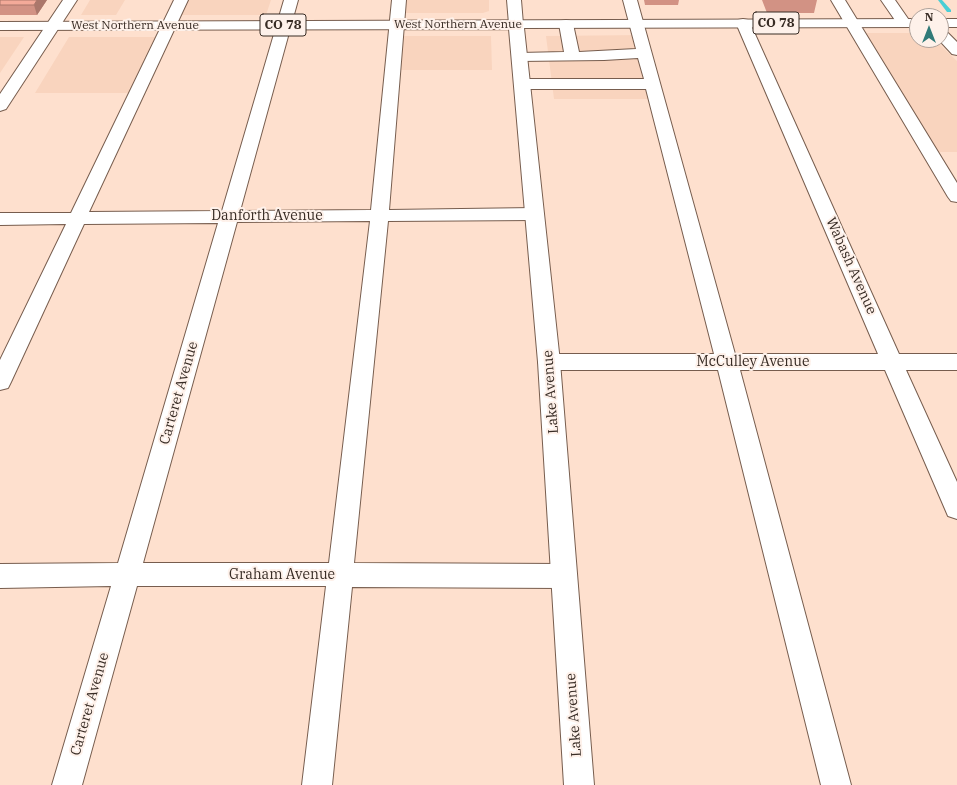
<!DOCTYPE html>
<html>
<head>
<meta charset="utf-8">
<style>
	body { margin:0 }
	#map { position:relative; width:957px; height:785px; overflow:hidden; background:#fee0ce; font-family:"IBM Plex Serif",serif }
	canvas { display:block }
	.north { position:absolute; left:909px; top:8px; width:40px; height:40px; box-sizing:border-box; background:#fef1ea; border:1px solid #afa29b; border-radius:50%; rotate:0deg; font-size:11px; font-weight:700; line-height:16px; text-align:center; color:#382c25 }
	.north::after { content:''; display:block; margin:auto; width:14px; height:18px; background:#317a78; clip-path:polygon(50% 0,100% 100%,50% 72%,0 100%) }
</style>
</head>
<body>
<div id="map">
<canvas width="957" height="785"></canvas>
<div class="north">N</div>
</div>
<script>
const g = document.querySelector('canvas').getContext('2d');
g.lineJoin = 'round';
function fillPath(path, color) {
  g.fillStyle = color;
  g.fill(path, 'evenodd');
}
function toPath(rows) {
  const path = new Path2D();
  for (const r of rows) {
    path.moveTo(r[0], r[1]);
    for (let i = 2; i < r.length; i += 2) path.lineTo(r[i], r[i + 1]);
  }
  return path;
}
function trace(path, color, width, dash) {
  g.strokeStyle = color;
  g.lineWidth = width;
  g.lineCap = dash ? 'butt' : 'round';
  g.setLineDash(dash || []);
  g.stroke(path);
}
function drawText(font, color, halo, rows, align = 'center') {
  g.font = font + ' "IBM Plex Serif",serif';
  g.lineWidth = 4;
  g.setLineDash([]);
  g.textBaseline = 'middle';
  g.strokeStyle = halo;
  g.fillStyle = color;
  for (const [text, x, y, turn = 0] of rows) {
    g.save();
    g.translate(x, y);
    g.rotate((+turn || 0) * Math.PI / 180);
    g.textAlign = isNaN(turn) ? turn : align;
    if (halo) g.strokeText(text, 0, 0);
    g.fillText(text, 0, 0);
    g.restore();
  }
}
fillPath(toPath([
	[90,0,125,0,116,15,81,15],
	[176,0,271,0,266,15,169,15],
	[405,0,489,0,489,11,483,13,403,13],
	[863,33,917,33,917,40,935,40,957,61,957,152,934,152],
	[644,35,661,99,554,99,546,36],
	[402,36,491,36,492,70,399,70],
	[0,37,24,37,0,73],
	[69,37,158,37,131,93,35,93]
]), '#f9d4be');
fillPath(toPath([
	[938,0,942,0,951,10,951,12,947,12,938,0]
]), '#49ced5');
const minor = toPath([
	[63,0,77,0,6,109,0,111,0,94,63,0],
	[174,0,188,0,89,212,222,211,284,0,298,0,240,211,371,210,392,0,406,0,389,210,534,208,540,210,543,214,540,218,534,220,388,221,354,563,563,564,572,568,576,576,572,584,563,588,352,587,332,785,302,785,326,586,137,586,82,785,52,785,111,586,0,588,0,564,118,563,218,223,84,224,11,382,8,388,0,390,0,360,66,224,0,225,0,213,71,213,174,0],
	[370,221,329,563,143,563,237,222,370,221],
	[507,0,521,0,523,24,521,27,516,28,511,27,509,24,507,0],
	[623,0,637,0,735,354,878,354,736,23,738,20,743,19,748,20,750,23,899,354,957,354,957,370,906,370,957,482,957,519,948,516,945,509,885,370,740,370,851,785,821,785,718,370,549,370,541,368,538,362,541,356,549,354,714,354,646,89,522,89,517,87,514,84,517,81,522,79,644,79,638,58,604,60,520,61,515,60,513,57,515,54,520,53,564,52,559,24,561,21,566,20,571,21,573,24,579,52,636,49,623,0],
	[831,0,845,0,957,183,957,202,951,201,948,197,831,0],
	[881,0,895,0,911,23,909,26,899,26,881,0],
	[941,30,946,31,957,42,957,55,952,54,939,40,941,40,941,30]
]);
const major = toPath([
	[917,19,917,27,524,28,560,362,594,785,564,785,538,362,509,29,0,30,0,22,917,19],
	[941,19,957,19,957,27,941,27,941,19]
]);
trace(minor, '#775d4e', 2);
trace(major, '#775d4e', 2);
fillPath(minor, '#fff');
fillPath(major, '#fff');
fillPath(toPath([
	[0,0,47,0,37,15,0,15],
	[644,0,679,0,678,5,645,5],
	[762,0,817,0,814,13,767,13]
]), '#d29284');
fillPath(toPath([
	[37,0,47,0,37,15,34,5]
]), '#ab776b');
const building = toPath([
	[0,0,37,0,34,5,0,5,0,0]
]);
fillPath(building, '#f4aa99');
trace(building, '#ab776b', 1);
drawText('12px', '#382c25', '#fef1ea', [
	["West Northern Avenue",458,25],
	["West Northern Avenue",135,26]
]);
for (const [x, y, w] of [
	[776,23,46],
	[283,25,46]
]) {
  const box = new Path2D();
  box.roundRect(x - w / 2, y - 11, w, 22, 3);
  g.fillStyle = '#fef1ea';
  g.fill(box);
  trace(box, '#382c25', 1);
}
drawText('bold 13px', '#382c25', null, [
	["CO 78",776,23],
	["CO 78",283,25]
]);
drawText('14px', '#382c25', '#fef1ea', [
	["Danforth Avenue",267,216],
	["Wabash Avenue",851,266,66],
	["McCulley Avenue",753,362],
	["Lake Avenue",551,392,-94],
	["Carteret Avenue",179,393,-74],
	["Graham Avenue",282,575],
	["Carteret Avenue",90,704,-74],
	["Lake Avenue",574,715,-94]
]);
</script>
</body>
</html>
